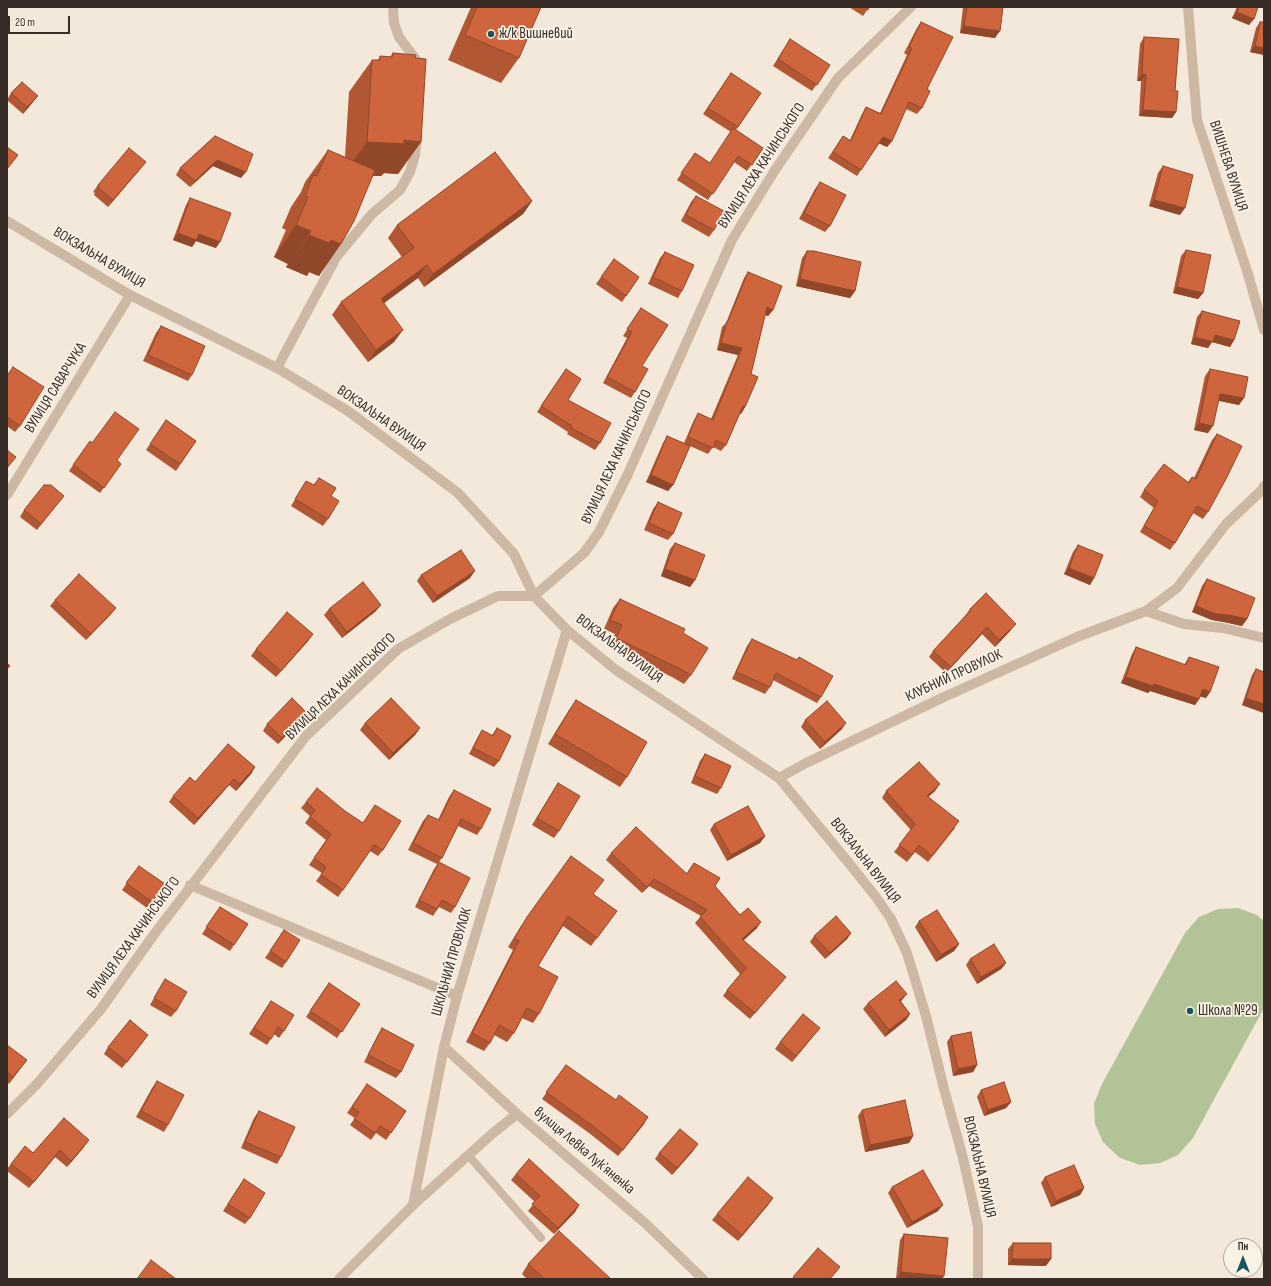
<!DOCTYPE html>
<html>
<head>
<meta charset="utf-8">
<style>
	body { margin:0 }
	#map { position:relative; width:1271px; height:1286px; overflow:hidden; background:#f3e8d9; font-family:"Sofia Sans Condensed",sans-serif }
	canvas { display:block }
	.frame { position:absolute; inset:0; border:8px solid #372c26; pointer-events:none }
	.north { position:absolute; left:1223px; top:1238px; width:40px; height:40px; box-sizing:border-box; background:#fbf2e6; border:1px solid #ada399; border-radius:50%; rotate:0deg; font-size:11px; font-weight:700; line-height:16px; text-align:center; color:#372c26 }
	.north::after { content:''; display:block; margin:auto; width:14px; height:18px; background:#19545b; clip-path:polygon(50% 0,100% 100%,50% 72%,0 100%) }
	.scale { position:absolute; left:8px; top:16px; width:62px; height:18px; box-sizing:border-box; border:2px solid #372c26; border-top:0; padding-left:5px; font-size:12px; line-height:14px; white-space:nowrap; color:#372c26; -webkit-text-stroke:3px #fbf2e6; paint-order:stroke }
</style>
</head>
<body>
<div id="map">
<canvas width="1271" height="1286"></canvas>
<div class="frame"></div>
<div class="north">Пн</div>
<div class="scale">20 m</div>
</div>
<script>
const g = document.querySelector('canvas').getContext('2d');
g.lineJoin = 'round';
function fillPath(path, color) {
  g.fillStyle = color;
  g.fill(path, 'evenodd');
}
function toPath(rows) {
  const path = new Path2D();
  for (const r of rows) {
    path.moveTo(r[0], r[1]);
    for (let i = 2; i < r.length; i += 2) path.lineTo(r[i], r[i + 1]);
  }
  return path;
}
function trace(path, color, width, dash) {
  g.strokeStyle = color;
  g.lineWidth = width;
  g.lineCap = dash ? 'butt' : 'round';
  g.setLineDash(dash || []);
  g.stroke(path);
}
function drawText(font, color, halo, rows, align = 'center') {
  g.font = font + ' "Sofia Sans Condensed",sans-serif';
  g.lineWidth = 3.5;
  g.setLineDash([]);
  g.textBaseline = 'middle';
  g.strokeStyle = halo;
  g.fillStyle = color;
  for (const [text, x, y, turn = 0] of rows) {
    g.save();
    g.translate(x, y);
    g.rotate((+turn || 0) * Math.PI / 180);
    g.textAlign = isNaN(turn) ? turn : align;
    if (halo) g.strokeText(text, 0, 0);
    g.fillText(text, 0, 0);
    g.restore();
  }
}
fillPath(toPath([
	[1238,908,1257,915,1264,921,1264,1008,1193,1138,1178,1155,1160,1163,1140,1165,1120,1158,1103,1142,1095,1124,1094,1104,1102,1084,1185,933,1199,917,1218,909]
]), '#b3c398');
trace(toPath([
	[468,1155,541,1238]
]), '#ccb8a4', 8);
trace(toPath([
	[393,7,394,23,399,37,420,65],
	[1188,7,1197,120,1247,271,1264,330],
	[277,368,337,256,372,214,400,190,410,172,415,155,417,136],
	[7,495,130,295],
	[1146,611,1184,624,1223,628,1264,638],
	[779,778,806,763,944,697,1077,637,1146,611,1177,588,1226,524,1262,490,1264,486],
	[190,885,457,996],
	[7,1114,37,1084,101,1009,155,933,306,736,398,649,450,619,498,596,534,596,584,553,599,532,627,476,732,240,775,170,838,78,911,7],
	[413,1205,444,1047],
	[339,1279,413,1205,493,1133,517,1114]
]), '#ccb8a4', 10);
trace(toPath([
	[7,221,130,295,277,368,348,411,458,493,514,554,534,596,567,630,616,670,779,778,848,862,876,897,891,919,907,953,926,1016,944,1089,963,1158,978,1226,978,1279],
	[567,630,457,996,444,1047,517,1114,645,1223,703,1279]
]), '#ccb8a4', 10);
fillPath(toPath([
	[471,7,541,7,519,58,501,83,448,60],
	[849,7,869,7,863,16],
	[963,7,1003,7,995,38,960,33],
	[1237,7,1258,7,1249,25,1232,18],
	[921,22,927,89,922,108,917,114,906,109,892,141,887,147,879,143,857,176,828,158,843,136,850,140,862,114,866,107,880,113,907,55,904,53,917,28],
	[1260,22,1264,55,1250,52,1256,28],
	[1144,37,1176,112,1172,118,1139,116,1141,81,1137,81,1140,44],
	[790,39,830,65,812,91,773,66],
	[393,53,415,58,421,142,398,174,384,173,381,176,373,176,319,276,309,272,307,276,286,267,288,264,274,257,286,230,282,228,291,207,301,192,305,182,328,150,345,157,349,92,372,60,378,60,380,56,390,57],
	[731,73,761,93,736,130,763,148,747,171,734,162,708,200,677,180,695,153,710,163,731,132,703,114],
	[11,93,33,102,23,114,7,100],
	[215,136,241,178,213,166,190,187,176,175,180,168],
	[1163,166,1180,215,1149,206,1158,173],
	[141,168,108,207,94,195,95,193,93,192,98,185],
	[820,182,830,226,825,232,799,219,815,189],
	[696,196,714,230,709,237,681,221,691,202],
	[190,198,216,248,196,241,192,247,173,240,186,205],
	[532,201,523,214,424,287,418,278,384,303,394,342,368,362,332,315,341,302,402,257,388,238,397,225],
	[1186,250,1203,293,1198,299,1173,293,1181,256],
	[807,251,855,291,850,298,796,286,802,258],
	[665,252,682,291,678,298,648,284,660,258],
	[614,259,639,277,622,302,596,284],
	[748,272,773,310,768,316,765,315,751,374,745,407,741,414,740,413,726,445,721,451,713,447,708,454,690,446,673,485,668,491,646,482,663,443,667,436,684,443,694,420,698,413,711,419,738,355,717,350,722,327,726,323,744,278],
	[641,308,635,392,631,398,603,383,627,338,623,336],
	[1202,311,1234,340,1230,347,1212,342,1208,348,1191,344,1197,317],
	[161,326,192,375,188,381,143,361,156,333],
	[13,367,20,426,15,432,7,426,7,375],
	[566,369,568,400,600,443,595,450,567,434,568,432,537,412],
	[1210,369,1239,405,1219,401,1208,433,1194,430,1205,376],
	[166,420,196,441,176,471,146,450],
	[1217,434,1208,512,1203,519,1193,513,1175,543,1170,550,1140,532,1154,508,1140,497,1144,490,1188,482,1192,477,1194,478,1212,440],
	[90,441,121,464,100,493,69,471],
	[319,478,331,496,328,519,323,526,291,506,306,481,314,485],
	[59,502,37,530,20,517,24,510],
	[658,502,673,534,668,540,644,530,653,509],
	[675,543,695,580,690,587,661,576,670,549],
	[1078,545,1094,578,1090,585,1064,574,1073,552],
	[421,575,470,578,433,603,417,581],
	[1207,579,1247,619,1242,626,1224,622,1212,620,1192,612,1202,586],
	[620,599,691,675,684,684,672,677,609,647,615,634,604,629,613,608],
	[55,600,116,608,111,614,86,640,50,606],
	[329,609,376,611,342,638,324,615],
	[970,609,1011,630,995,647,982,634,946,673,929,657,933,651,965,616],
	[313,634,308,641,276,677,251,656,256,649],
	[752,639,797,660,799,657,821,697,817,703,773,680,770,687,765,694,732,679,747,646],
	[1136,647,1184,665,1189,657,1210,692,1206,698,1200,696,1199,699,1195,705,1150,691,1148,693,1121,683,1132,654],
	[1256,669,1264,713,1242,705,1252,675],
	[576,700,627,777,620,787,548,744,569,710],
	[306,712,302,719,278,744,263,731,267,724],
	[805,720,842,729,820,749,801,727],
	[365,723,420,728,415,735,389,760,360,730],
	[497,728,499,761,494,767,469,754,478,737,482,730,492,735],
	[705,754,721,788,717,794,691,783,700,761],
	[255,767,251,774,236,791,229,785,194,825,169,802,173,796,195,782],
	[558,783,559,831,554,838,532,825],
	[454,790,481,829,477,835,458,826,442,858,437,864,408,850,423,821,428,815,438,820,449,797],
	[886,791,935,791,928,797,955,828,928,862,915,852,907,862,894,852,911,830,882,798],
	[306,802,383,850,378,856,370,851,338,897,316,881,322,873,309,865,326,840,305,823,310,816,301,808],
	[714,824,765,836,760,843,727,861,710,830],
	[611,853,686,874,694,863,740,915,757,928,743,941,786,977,781,983,750,1019,723,996,727,990,740,974,695,923,701,916,649,886,642,893,606,860],
	[571,856,593,894,617,911,591,946,563,926,538,966,539,1014,533,1023,522,1018,514,1033,507,1042,494,1035,490,1043,484,1051,466,1042,513,950,508,947,521,926],
	[439,862,455,907,451,913,439,907,433,916,415,907,434,869],
	[139,866,165,884,147,908,122,890],
	[220,907,234,945,230,951,202,934],
	[919,921,959,944,954,951,936,962,915,927],
	[284,930,286,962,282,968,265,958],
	[851,933,847,939,825,959,810,942,814,936],
	[970,959,1006,963,1001,969,977,984,966,965],
	[165,979,176,1011,171,1017,150,1005],
	[329,983,360,1004,337,1038,306,1017],
	[902,1000,901,1001,910,1014,906,1020,885,1037,863,1009,868,1003],
	[271,1001,284,1031,279,1038,274,1034,267,1045,249,1034],
	[382,1028,401,1072,396,1078,364,1062,378,1035],
	[820,1028,815,1034,792,1062,775,1049,780,1042],
	[951,1036,977,1065,973,1072,953,1076,947,1042],
	[144,1041,122,1068,104,1054,108,1047],
	[7,1045,27,1060,9,1084,7,1082],
	[566,1065,644,1124,618,1156,589,1133,542,1099],
	[157,1081,168,1125,164,1132,136,1117,152,1088],
	[367,1084,406,1111,386,1140,376,1133,371,1140,350,1125,355,1118,347,1113],
	[981,1090,1011,1102,1006,1108,984,1116,977,1097],
	[862,1110,913,1136,909,1143,865,1152,858,1116],
	[259,1111,281,1157,277,1164,241,1148,254,1118],
	[84,1147,67,1167,55,1157,29,1188,7,1171,7,1169,11,1164,33,1153],
	[693,1151,672,1175,655,1159,659,1153],
	[516,1174,579,1205,575,1212,554,1234,528,1211,535,1202,511,1180],
	[1045,1177,1084,1188,1080,1195,1051,1207,1041,1183],
	[244,1179,250,1218,245,1224,223,1211],
	[892,1187,938,1211,907,1228,888,1193],
	[773,1198,768,1205,738,1241,712,1220,717,1214],
	[904,1234,948,1238,896,1279,900,1240],
	[1013,1243,1046,1266,1008,1265,1008,1249],
	[528,1264,611,1279,527,1279,522,1274]
]), '#b15734');
fillPath(toPath([
	[1237,12,1254,19,1249,25,1232,18],
	[964,26,1000,31,995,38,960,33],
	[1255,46,1264,48,1264,55,1250,52],
	[1142,74,1146,75,1141,81,1137,81],
	[38,96,23,114,27,107],
	[1143,110,1176,112,1172,118,1139,116],
	[883,137,892,141,887,147,878,143],
	[404,140,421,142,398,174,384,173,381,176,344,174,367,142],
	[217,160,246,172,241,178,213,166,190,187,195,181],
	[146,162,141,168,108,207,113,200],
	[1154,200,1185,208,1180,215,1149,206],
	[532,201,523,214,424,287,433,274],
	[296,225,311,231,288,264,274,257],
	[178,233,199,234,220,242,216,248,196,241,192,247,173,240],
	[309,235,331,240,341,244,319,276,309,272,307,276,286,267],
	[427,265,418,278,372,312,381,299],
	[800,279,855,291,850,298,796,286],
	[1177,287,1203,293,1198,299,1173,293],
	[767,307,773,310,768,316,763,314],
	[403,330,394,342,368,362,376,350],
	[1215,335,1234,340,1230,347,1212,342,1208,348,1191,344,1195,337],
	[721,343,742,348,738,355,717,350],
	[1220,394,1244,398,1239,405,1216,400],
	[743,406,745,407,741,414,738,412],
	[1199,423,1213,426,1208,433,1194,430],
	[651,475,673,485,668,491,646,482],
	[1069,568,1094,578,1090,585,1064,574],
	[665,569,695,580,690,587,661,576],
	[475,571,470,578,433,603,437,596],
	[381,605,376,611,342,638,347,632],
	[1196,606,1247,619,1242,626,1224,622,1212,620,1192,612],
	[116,608,111,614,86,640,91,634],
	[1016,624,1011,630,995,647,999,640],
	[987,627,982,634,946,673,951,667],
	[313,634,308,641,276,677,281,671],
	[1126,677,1154,684,1199,699,1195,705,1150,691,1148,693,1121,683],
	[1203,689,1210,692,1206,698,1198,696],
	[1246,698,1264,704,1264,713,1242,705],
	[306,712,302,719,278,744,282,738],
	[846,723,842,729,820,749,825,742],
	[420,728,415,735,389,760,393,753],
	[255,767,251,774,236,791,240,784],
	[234,779,229,785,194,825,198,818],
	[940,784,935,791,922,802,927,796],
	[765,836,760,843,727,861,731,855],
	[654,879,649,886,642,893,647,887],
	[761,922,757,928,737,946,742,939],
	[851,933,847,939,825,959,830,953],
	[959,944,954,951,936,962,941,955],
	[1006,963,1001,969,977,984,981,977],
	[907,994,902,1000,895,1006,899,1000],
	[910,1014,906,1020,885,1037,889,1030],
	[820,1028,815,1034,792,1062,796,1056],
	[977,1065,973,1072,953,1076,958,1069],
	[1011,1102,1006,1108,984,1116,988,1110],
	[648,1117,644,1124,618,1156,623,1150],
	[913,1136,909,1143,865,1152,870,1145],
	[89,1140,84,1147,67,1167,71,1161],
	[698,1144,693,1151,672,1175,677,1168],
	[60,1150,55,1157,29,1188,34,1182],
	[1084,1188,1080,1195,1051,1207,1056,1201],
	[773,1198,768,1205,738,1241,742,1235],
	[579,1205,575,1212,554,1234,558,1228],
	[943,1205,938,1211,907,1228,912,1222],
	[1012,1259,1051,1259,1046,1266,1008,1265],
	[901,1272,944,1276,942,1279,896,1279]
]), '#90472a');
const building = toPath([
	[477,7,541,7,519,58,465,35,477,7],
	[864,7,869,7,868,10,864,7],
	[967,7,1003,7,1000,31,964,26,967,7],
	[1239,7,1258,7,1254,19,1237,12,1239,7],
	[921,22,953,37,927,89,930,91,922,108,909,102,892,141,883,137,861,170,833,152,843,136,851,141,866,107,881,114,912,48,909,47,921,22],
	[1260,22,1264,22,1264,48,1255,46,1260,22],
	[1144,37,1179,39,1175,91,1178,91,1176,112,1143,110,1146,75,1142,74,1144,37],
	[790,39,830,65,817,85,778,59,790,39],
	[393,53,416,55,415,58,426,59,421,142,404,140,404,144,367,142,372,60,380,60,380,56,392,57,393,53],
	[731,73,761,93,738,127,708,108,731,73],
	[22,82,38,96,27,107,11,93,22,82],
	[733,128,763,148,752,165,738,156,713,194,681,173,695,153,710,163,733,128],
	[215,136,253,154,246,172,217,160,195,181,180,168,215,136],
	[7,147,18,155,7,169,7,147],
	[129,148,146,162,113,200,98,188,99,187,98,185,129,148],
	[328,150,375,170,354,221,341,244,331,240,329,243,309,235,311,231,296,225,308,197,305,196,313,175,317,176,328,150],
	[495,152,532,201,433,274,427,265,381,299,403,330,376,350,341,302,414,248,397,225,495,152],
	[1163,166,1193,175,1185,208,1154,200,1163,166],
	[820,182,846,195,830,226,804,213,820,182],
	[696,196,724,211,714,230,686,215,696,196],
	[190,198,231,213,220,242,199,234,196,240,178,233,190,198],
	[1186,250,1211,255,1203,293,1177,287,1186,250],
	[807,251,814,251,861,262,855,291,800,279,807,251],
	[665,252,694,265,682,291,653,277,665,252],
	[614,259,639,277,626,296,601,277,614,259],
	[748,272,782,286,773,310,767,307,751,374,758,377,745,407,743,406,726,445,716,440,713,448,688,437,698,413,713,420,742,348,721,343,727,321,728,321,748,272],
	[641,308,668,325,642,366,648,369,635,392,607,377,632,332,627,329,641,308],
	[1202,311,1240,321,1234,340,1215,335,1213,342,1195,337,1202,311],
	[161,326,205,346,192,375,148,355,161,326],
	[13,367,44,387,20,426,7,417,7,376,13,367],
	[566,369,581,379,568,400,611,423,600,443,571,428,572,426,541,406,566,369],
	[1210,369,1248,377,1244,398,1220,394,1213,426,1199,423,1210,369],
	[115,412,139,429,117,460,121,464,104,488,73,465,90,441,92,443,115,412],
	[166,420,196,441,180,464,150,444,166,420],
	[1217,434,1242,446,1227,477,1208,512,1197,506,1175,543,1144,526,1158,501,1144,490,1164,464,1189,483,1192,477,1196,479,1217,434],
	[667,436,690,446,673,485,651,475,667,436],
	[7,450,16,457,7,468,7,450],
	[319,478,336,488,331,496,339,501,328,519,295,499,306,481,314,485,319,478],
	[44,485,51,485,64,496,41,524,24,510,44,485],
	[658,502,682,513,673,534,649,523,658,502],
	[675,543,705,555,695,580,665,569,675,543],
	[1078,545,1103,555,1094,578,1069,568,1078,545],
	[461,550,475,571,437,596,421,575,461,550],
	[79,574,116,608,91,634,55,600,79,574],
	[1207,579,1255,598,1247,619,1229,615,1216,614,1196,606,1207,579],
	[363,582,381,605,347,632,329,609,363,582],
	[986,593,1016,624,999,640,987,627,951,667,933,651,971,610,970,609,986,593],
	[620,599,685,629,683,633,708,648,691,675,678,668,616,638,622,625,610,620,620,599],
	[287,612,313,634,281,671,256,649,287,612],
	[752,639,797,660,799,657,833,676,821,697,776,673,770,687,736,672,752,639],
	[1136,647,1186,665,1189,657,1219,667,1210,692,1203,689,1199,699,1154,684,1153,686,1126,677,1136,647],
	[7,663,10,666,7,669,7,663],
	[1256,669,1264,672,1264,704,1246,698,1256,669],
	[292,698,306,712,282,738,267,724,292,698],
	[391,698,420,728,393,753,365,723,391,698],
	[576,700,647,742,627,777,555,734,576,700],
	[827,701,846,723,825,742,805,720,827,701],
	[497,728,511,736,499,761,473,748,482,730,493,736,497,728],
	[228,744,255,767,240,784,234,779,198,818,173,796,190,777,195,782,228,744],
	[705,754,731,766,721,788,695,776,705,754],
	[919,762,940,784,927,796,959,821,932,856,919,845,912,855,899,845,915,824,886,791,919,762],
	[558,783,580,796,559,831,537,818,558,783],
	[317,788,345,811,363,823,375,805,401,821,383,850,374,845,343,890,321,875,326,867,314,858,331,834,310,817,315,810,306,802,317,788],
	[454,790,491,809,481,829,461,819,442,858,413,843,428,815,439,820,454,790],
	[748,806,765,836,731,855,714,824,748,806],
	[636,827,687,874,694,863,720,878,715,886,740,915,748,908,761,922,742,939,786,977,755,1013,727,990,746,968,700,917,707,910,654,879,647,887,611,853,636,827],
	[571,856,604,880,593,894,617,911,597,938,568,916,538,966,558,977,539,1014,527,1008,514,1033,499,1025,490,1043,472,1033,519,941,514,939,527,917,571,856],
	[439,862,470,878,455,907,442,900,437,909,419,900,439,862],
	[139,866,165,884,152,902,126,883,139,866],
	[220,907,248,924,234,945,206,927,220,907],
	[937,910,959,944,941,955,919,921,937,910],
	[836,916,851,933,830,953,814,936,836,916],
	[284,930,300,940,286,962,270,951,284,930],
	[994,944,1006,963,981,977,970,959,994,944],
	[165,979,187,992,176,1011,154,998,165,979],
	[896,981,907,994,899,1000,910,1014,889,1030,868,1003,896,981],
	[329,983,360,1004,342,1032,310,1011,329,983],
	[271,1001,294,1015,284,1031,278,1027,271,1039,254,1028,271,1001],
	[803,1014,820,1028,796,1056,780,1042,803,1014],
	[130,1020,148,1035,127,1062,108,1047,130,1020],
	[382,1028,414,1045,401,1072,368,1055,382,1028],
	[971,1032,977,1065,958,1069,951,1036,971,1032],
	[7,1045,27,1060,13,1077,7,1072,7,1045],
	[566,1065,616,1100,619,1095,648,1117,623,1150,594,1127,546,1092,566,1065],
	[157,1081,184,1095,168,1125,141,1111,157,1081],
	[1004,1082,1011,1102,988,1110,981,1090,1004,1082],
	[367,1084,406,1111,391,1133,380,1126,375,1133,354,1119,359,1112,352,1107,367,1084],
	[905,1100,913,1136,870,1145,862,1110,905,1100],
	[259,1111,295,1127,281,1157,245,1142,259,1111],
	[64,1118,89,1140,71,1161,60,1150,34,1182,11,1164,25,1146,33,1153,64,1118],
	[680,1129,698,1144,677,1168,659,1153,680,1129],
	[529,1159,579,1205,558,1228,532,1204,540,1196,516,1174,529,1159],
	[1074,1165,1084,1188,1056,1201,1045,1177,1074,1165],
	[923,1170,943,1205,912,1222,892,1187,923,1170],
	[748,1177,773,1198,742,1235,717,1214,748,1177],
	[244,1179,265,1193,250,1218,228,1204,244,1179],
	[559,1231,611,1279,545,1279,528,1264,559,1231],
	[904,1234,948,1238,944,1276,901,1272,904,1234],
	[1013,1243,1051,1243,1051,1259,1012,1259,1013,1243],
	[818,1248,840,1267,830,1279,796,1279,793,1277,818,1248],
	[151,1260,176,1279,137,1279,151,1260]
]);
fillPath(building, '#ce653c');
trace(building, '#90472a', 1);
for (const [x, y, r, color] of [
	[491,34,4,"#19545b"],
	[1190,1011,4,"#19545b"]
]) {
  const dot = new Path2D();
  dot.arc(x, y, r, 0, 2 * Math.PI);
  g.fillStyle = color;
  g.fill(dot);
  trace(dot, '#fbf2e6', 1.5);
}
drawText('15px', '#372c26', '#fbf2e6', [
	["ж/к Вишневий",499,34],
	["Школа №29",1198,1011]
], 'left');
drawText('15px', '#372c26', '#fbf2e6', [
	["ВУЛИЦЯ ЛЕХА КАЧИНСЬКОГО",762,166,-57],
	["ВИШНЕВА ВУЛИЦЯ",1228,166,72],
	["ВОКЗАЛЬНА ВУЛИЦЯ",99,258,31],
	["ВУЛИЦЯ САВАРЧУКА",56,388,-58],
	["ВОКЗАЛЬНА ВУЛИЦЯ",381,419,35],
	["ВУЛИЦЯ ЛЕХА КАЧИНСЬКОГО",617,457,-65],
	["ВОКЗАЛЬНА ВУЛИЦЯ",619,649,37],
	["КЛУБНИЙ ПРОВУЛОК",954,676,-25],
	["ВУЛИЦЯ ЛЕХА КАЧИНСЬКОГО",341,687,-44],
	["ВОКЗАЛЬНА ВУЛИЦЯ",865,861,52],
	["ВУЛИЦЯ ЛЕХА КАЧИНСЬКОГО",134,938,-54],
	["ШКІЛЬНИЙ ПРОВУЛОК",452,962,-74],
	["вулиця Левка Лукʼяненка",584,1151,40],
	["ВОКЗАЛЬНА ВУЛИЦЯ",979,1167,77]
]);
</script>
</body>
</html>
